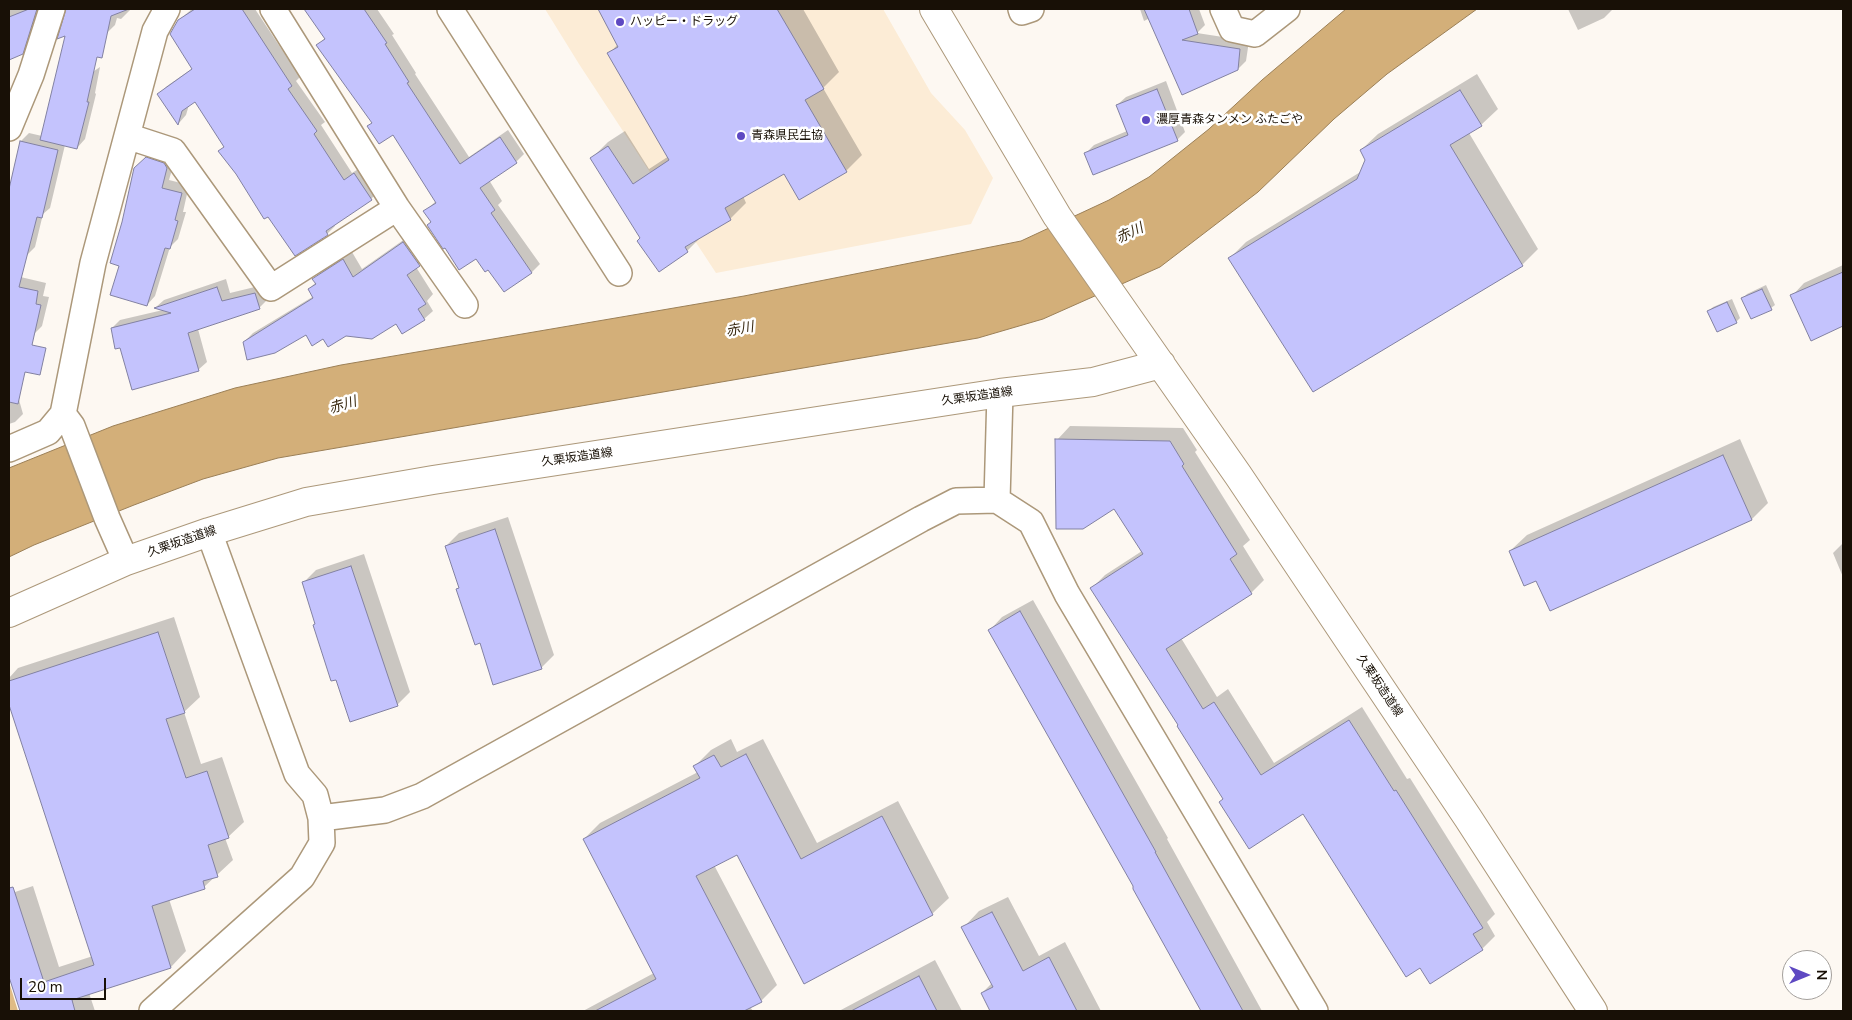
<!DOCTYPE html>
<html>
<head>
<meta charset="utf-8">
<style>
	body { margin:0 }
	#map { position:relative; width:1852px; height:1020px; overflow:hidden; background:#fdf8f2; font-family:"Nunito Sans",sans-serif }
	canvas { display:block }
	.frame { position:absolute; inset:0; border:10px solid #181006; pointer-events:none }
	.north { position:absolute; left:1782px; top:950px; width:50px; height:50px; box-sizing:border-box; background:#fff; border:1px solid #a39f9b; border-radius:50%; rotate:90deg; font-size:14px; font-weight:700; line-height:20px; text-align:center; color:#181006 }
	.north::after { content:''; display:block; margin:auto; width:18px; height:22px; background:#5e49c2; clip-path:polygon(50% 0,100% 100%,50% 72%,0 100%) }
	.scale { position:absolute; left:20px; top:978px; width:86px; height:22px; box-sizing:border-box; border:2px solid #181006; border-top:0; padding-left:6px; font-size:15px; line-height:18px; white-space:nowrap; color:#181006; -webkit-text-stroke:4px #fff; paint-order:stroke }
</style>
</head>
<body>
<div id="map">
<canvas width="1852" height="1020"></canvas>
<div class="frame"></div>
<div class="north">N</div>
<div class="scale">20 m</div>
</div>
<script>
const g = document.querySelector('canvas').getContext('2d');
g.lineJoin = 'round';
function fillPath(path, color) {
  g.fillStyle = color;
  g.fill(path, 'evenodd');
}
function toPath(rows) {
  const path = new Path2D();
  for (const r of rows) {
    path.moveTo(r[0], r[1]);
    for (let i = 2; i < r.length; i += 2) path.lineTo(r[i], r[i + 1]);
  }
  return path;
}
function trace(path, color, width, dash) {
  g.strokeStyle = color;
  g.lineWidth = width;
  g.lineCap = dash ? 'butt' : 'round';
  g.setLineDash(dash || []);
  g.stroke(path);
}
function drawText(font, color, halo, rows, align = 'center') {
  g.font = font + ' "Nunito Sans","Noto Sans JP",sans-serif';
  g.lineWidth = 5;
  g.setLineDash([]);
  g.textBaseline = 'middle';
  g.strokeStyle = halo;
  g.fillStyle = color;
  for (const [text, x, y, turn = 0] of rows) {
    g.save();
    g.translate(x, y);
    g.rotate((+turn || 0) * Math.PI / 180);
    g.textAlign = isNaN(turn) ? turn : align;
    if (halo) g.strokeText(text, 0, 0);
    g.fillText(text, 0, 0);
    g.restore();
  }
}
fillPath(toPath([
	[545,9,883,9,931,93,965,130,993,178,971,224,716,273,579,64]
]), '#fcecd6');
fillPath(toPath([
	[9,982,18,1011,9,1011]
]), '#dfbb85');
const water = toPath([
	[1346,9,1477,9,1387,74,1334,119,1258,192,1160,267,1043,319,978,338,278,458,203,479,134,505,34,545,9,557,9,468,113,426,235,388,341,365,744,296,1021,241,1109,200,1149,177,1209,129,1262,80,1346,9]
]);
fillPath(water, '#d3af79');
trace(water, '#9b7f56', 1);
fillPath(toPath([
	[9,9,43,9,32,43,22,53,9,59],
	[69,9,131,9,121,19,117,18,115,25,66,73,75,84,100,67,95,93,96,94,85,139,77,148,65,145,50,208,43,214,35,247,26,256,9,261,9,194,21,141,29,133,42,136,67,34,60,37],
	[192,9,255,9,300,77,296,81,325,122,321,125,352,173,363,166,379,191,371,199,334,224,335,226,327,234,268,215,220,151,225,146,196,100,189,105,186,115,179,123,159,94,167,86,193,68,179,20],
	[306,9,377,9,394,34,392,35,416,73,415,74,469,157,508,130,524,154,516,162,489,180,502,201,498,205,540,264,532,272,504,291,489,268,476,257,445,246,425,211,436,201,394,133,369,126,373,122,317,46,325,38],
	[599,9,803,9,839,72,823,88,862,155,846,171,784,172,743,196,746,203,730,219,702,236,687,251,641,238,592,158,608,142,625,131,649,169,669,156,609,54,618,44],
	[1140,9,1199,9,1205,25,1197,33,1249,41,1246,61,1238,69,1183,93,1150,18,1144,21],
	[1568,9,1611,9,1612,10,1604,18,1578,30],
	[1477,74,1498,109,1481,125,1469,133,1538,249,1522,265,1230,258,1246,242,1362,171,1367,160,1361,150,1378,134],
	[1166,81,1185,132,1177,140,1086,153,1094,145,1127,131,1117,105,1126,97],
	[155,149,175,159,169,180,189,185,183,212,186,212,178,239,170,247,155,296,147,305,120,265,123,222,135,169],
	[412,234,427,256,416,267,433,294,427,301,433,311,424,319,396,322,346,335,324,338,306,333,244,342,253,333,314,296,309,289,316,282,314,279,322,271,352,252,362,269],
	[1843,265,1843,325,1811,339,1792,296,1804,283],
	[12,275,46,283,43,296,49,297,42,326,33,335,9,329,9,279],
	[226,279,230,293,263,285,268,299,259,308,198,329,207,362,198,370,121,347,112,328,120,320,163,310,156,307,164,300],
	[1766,285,1775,305,1771,308,1743,298,1747,294],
	[1732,299,1740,318,1736,322,1709,311,1713,307],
	[9,364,23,414,15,422,9,424],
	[1070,426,1183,428,1197,450,1195,452,1250,540,1243,546,1264,580,1251,593,1181,638,1217,697,1228,689,1274,763,1362,707,1407,779,1410,778,1495,914,1487,922,1495,936,1482,949,1303,813,1224,798,1092,588,1105,575,1142,551,1115,507,1057,440],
	[1740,439,1768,503,1752,519,1537,579,1510,551,1527,535],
	[508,517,554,655,541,668,481,642,458,589,460,586,446,546,459,533],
	[1843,543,1843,577,1833,553],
	[364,554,410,692,397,705,316,623,303,583,316,570],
	[1033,600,1168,838,1167,839,1262,1011,1202,1011,1131,882,1131,881,990,630,1002,617],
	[174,617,200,697,184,712,201,764,222,757,244,822,228,837,225,838,233,860,204,887,169,899,186,951,171,967,89,993,95,1011,22,1011,9,970,9,894,33,886,59,967,93,956,9,701,9,678,18,668],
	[731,739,737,752,763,739,817,843,898,801,949,898,932,914,737,853,714,865,777,985,761,1001,750,1007,753,1011,583,1011,654,973,584,839,600,823,698,772,695,766,711,750],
	[1008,897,1039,956,1065,942,1101,1011,992,1011,982,993,992,983,963,928,979,911],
	[935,960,962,1011,839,1011]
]), '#0003');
const building = toPath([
	[29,9,37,9,23,54,9,60,9,17,29,9],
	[66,9,129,9,111,16,102,58,97,57,87,102,89,102,77,149,40,140,65,36,57,39,66,9],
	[195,9,242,9,292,86,288,89,317,131,314,134,344,180,354,173,372,200,326,231,328,235,295,256,268,217,264,219,236,174,218,151,224,147,195,102,182,111,178,125,157,94,192,69,170,34,178,20,195,9],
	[304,9,364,9,387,43,385,44,409,82,407,83,460,164,500,137,517,163,480,188,495,210,491,213,532,273,504,292,488,270,485,272,476,259,459,270,445,248,443,249,427,225,431,222,423,211,436,203,393,135,379,144,367,126,372,123,316,45,325,39,304,9],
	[598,9,777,9,824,89,805,100,847,172,799,200,784,174,725,208,731,220,685,247,688,252,659,272,637,241,640,238,590,158,608,146,633,184,669,160,607,53,618,47,598,9],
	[1144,9,1189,9,1198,34,1182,40,1240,49,1238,70,1182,95,1144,9],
	[1157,89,1178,141,1093,175,1084,153,1128,135,1116,105,1157,89],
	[1460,90,1482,126,1450,145,1523,266,1313,392,1228,258,1357,179,1365,160,1360,150,1460,90],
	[20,141,58,150,42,218,37,217,19,287,38,291,36,304,41,305,32,345,46,348,40,375,25,372,18,404,9,402,9,189,20,141],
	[146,157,164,163,167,168,162,188,182,193,175,220,178,221,170,249,165,248,147,306,110,295,119,266,110,263,122,222,134,168,146,157],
	[403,242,420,266,407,275,426,304,418,309,425,320,402,334,396,324,372,339,346,336,328,347,323,339,312,346,306,335,275,353,247,360,243,342,313,298,308,289,316,284,312,279,343,259,353,277,403,242],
	[1843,272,1843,326,1811,341,1790,295,1843,272],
	[217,287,222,301,255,293,260,309,188,333,199,371,132,390,120,348,115,349,111,328,171,313,154,308,217,287],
	[1762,289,1772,310,1751,319,1741,298,1762,289],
	[1727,302,1737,323,1717,332,1707,311,1727,302],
	[1055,439,1170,441,1184,464,1182,466,1237,554,1230,559,1252,594,1166,649,1203,709,1214,702,1261,775,1349,720,1394,791,1396,790,1483,928,1473,934,1483,950,1430,984,1420,968,1406,977,1303,814,1249,849,1219,802,1223,799,1177,726,1178,725,1090,588,1143,554,1114,509,1083,529,1056,529,1055,439],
	[1723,455,1752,520,1550,611,1536,581,1524,586,1509,551,1723,455],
	[495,529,542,669,493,685,480,643,475,645,456,589,459,588,445,546,495,529],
	[351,566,398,706,350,722,336,680,331,681,313,625,315,624,302,582,351,566],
	[1020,611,1156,852,1155,852,1243,1011,1201,1011,1133,889,1133,886,988,630,1020,611],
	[158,632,185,713,166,719,186,778,207,771,229,838,208,845,218,877,203,881,205,889,152,906,171,968,72,1000,75,1011,20,1011,9,977,9,888,13,887,44,982,94,965,9,705,9,681,158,632],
	[746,754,801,859,882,816,933,915,804,984,737,855,696,876,762,1002,744,1011,595,1011,656,979,583,839,700,778,693,766,714,755,721,767,746,754],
	[992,912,1023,971,1049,957,1077,1011,990,1011,981,993,993,987,961,927,992,912],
	[919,976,937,1011,851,1011,919,976]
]);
fillPath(building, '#c4c3fd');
trace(building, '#8281a1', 1);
const minor = toPath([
	[273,9,397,208,465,305],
	[450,9,619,273],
	[1021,9,1022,12,1031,9],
	[1223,9,1232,29,1255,34,1287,9],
	[9,128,31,75,52,9],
	[127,136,173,151,271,288,397,208],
	[63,414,72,426,107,518,126,561],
	[9,449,48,432,63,414,93,263,155,31,167,9],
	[997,500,1000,393],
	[321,818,385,810,422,796,921,519,956,501,997,500,1031,522,1067,594,1315,1011],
	[152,1011,302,877,322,843,321,818,315,795,297,774,209,532]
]);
const secondary = toPath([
	[934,9,1057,216,1238,475,1468,818,1593,1011],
	[9,613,126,561,209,532,306,502,433,480,1000,393,1093,382,1161,364]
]);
trace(minor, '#ac987a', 28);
trace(secondary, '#ac987a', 30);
trace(minor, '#fff', 25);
trace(secondary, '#fff', 28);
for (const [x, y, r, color] of [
	[620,22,5,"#5e49c2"],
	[1146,120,5,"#5e49c2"],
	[741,136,5,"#5e49c2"]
]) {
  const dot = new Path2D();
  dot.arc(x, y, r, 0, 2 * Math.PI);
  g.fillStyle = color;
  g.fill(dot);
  trace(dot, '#fff', 2);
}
drawText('12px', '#181006', '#fff', [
	["ハッピー・ドラッグ",630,22],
	["濃厚青森タンメン ふたごや",1156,120],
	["青森県民生協",751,136]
], 'left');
drawText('12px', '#181006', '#fff', [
	["久栗坂造道線",977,397,-8],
	["久栗坂造道線",577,458,-8],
	["久栗坂造道線",182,542,-19],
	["久栗坂造道線",1379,686,56]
]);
drawText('italic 14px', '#392911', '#fff', [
	["赤川",1130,234,-25],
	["赤川",740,330,-10],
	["赤川",343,406,-17]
]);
</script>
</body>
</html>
